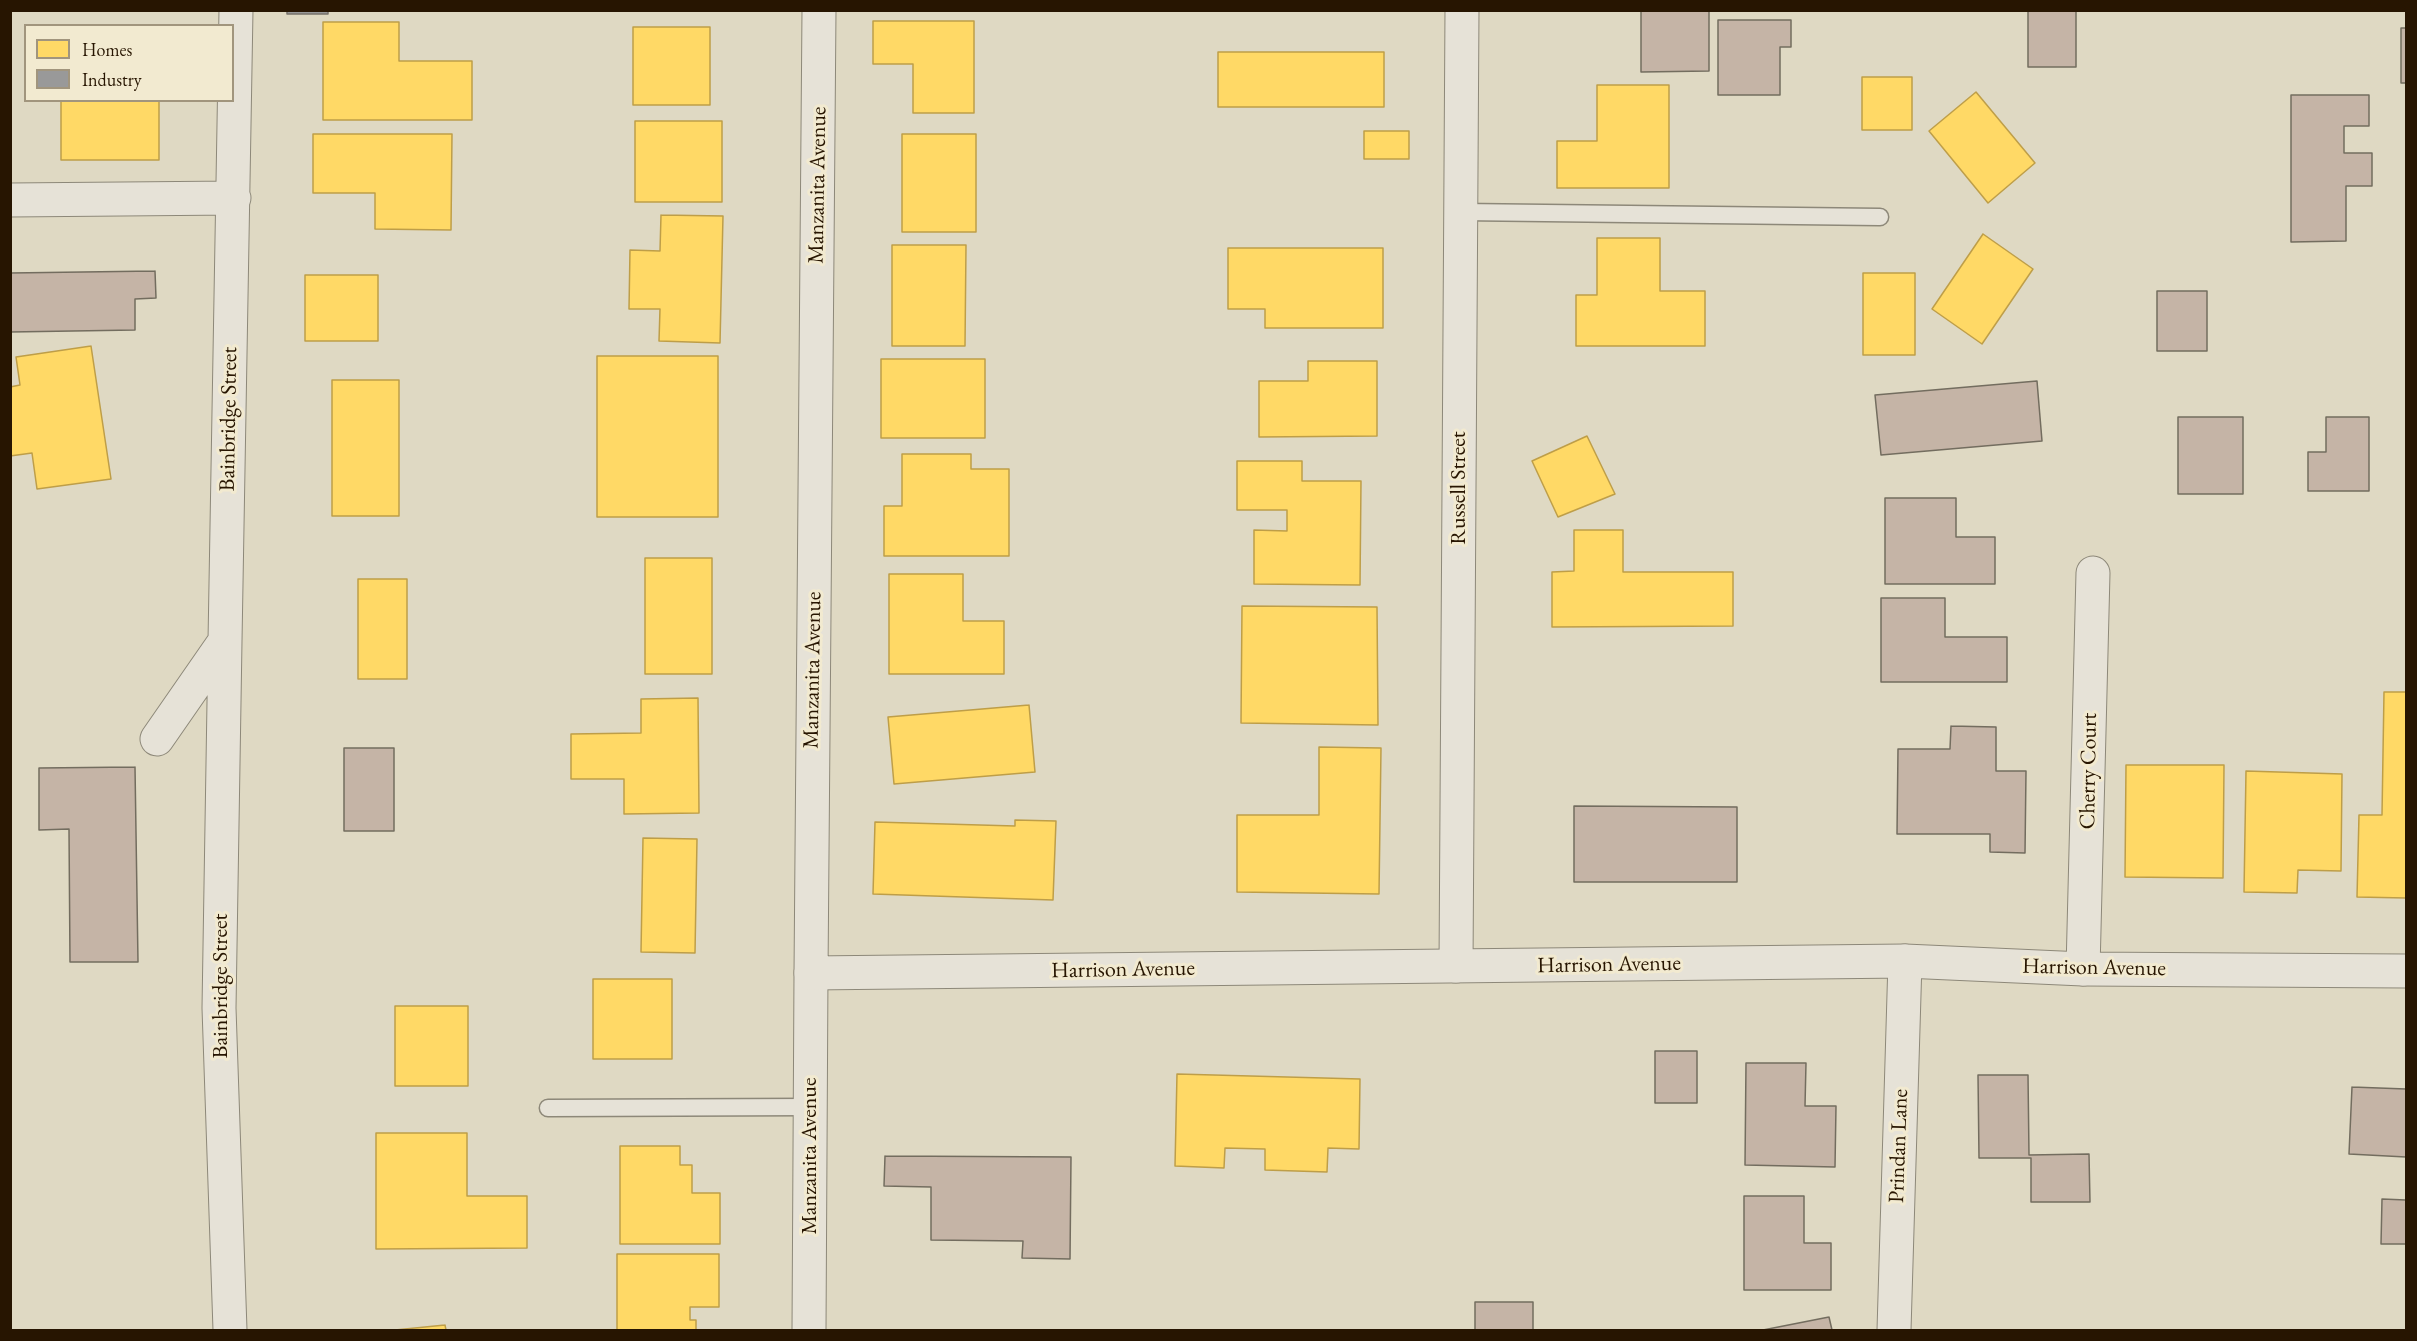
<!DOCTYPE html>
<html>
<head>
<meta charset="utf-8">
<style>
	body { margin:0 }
	#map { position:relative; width:2417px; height:1341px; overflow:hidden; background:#dfd9c3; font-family:"EB Garamond",serif }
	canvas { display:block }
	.frame { position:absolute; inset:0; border:12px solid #271501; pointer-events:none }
	.legend { position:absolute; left:24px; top:24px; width:210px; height:78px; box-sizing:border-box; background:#f2ead0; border:2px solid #a1957d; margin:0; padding:8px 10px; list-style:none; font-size:18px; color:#271501 }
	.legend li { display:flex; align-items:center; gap:12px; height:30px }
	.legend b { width:30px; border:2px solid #a1957d }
</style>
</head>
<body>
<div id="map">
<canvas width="2417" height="1341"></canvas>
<div class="frame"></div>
<ul class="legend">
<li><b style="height:16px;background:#ffd966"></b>Homes</li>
<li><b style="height:16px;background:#999"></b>Industry</li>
</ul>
</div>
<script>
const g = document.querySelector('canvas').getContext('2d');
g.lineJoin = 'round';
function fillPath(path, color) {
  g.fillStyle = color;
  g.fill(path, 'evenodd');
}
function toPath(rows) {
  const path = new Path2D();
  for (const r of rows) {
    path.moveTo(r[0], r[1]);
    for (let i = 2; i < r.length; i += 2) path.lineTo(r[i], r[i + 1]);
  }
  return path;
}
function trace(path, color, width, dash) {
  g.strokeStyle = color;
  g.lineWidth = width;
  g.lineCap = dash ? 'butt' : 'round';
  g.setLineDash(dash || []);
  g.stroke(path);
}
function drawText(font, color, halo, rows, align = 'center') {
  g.font = font + ' "EB Garamond",serif';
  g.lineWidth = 6;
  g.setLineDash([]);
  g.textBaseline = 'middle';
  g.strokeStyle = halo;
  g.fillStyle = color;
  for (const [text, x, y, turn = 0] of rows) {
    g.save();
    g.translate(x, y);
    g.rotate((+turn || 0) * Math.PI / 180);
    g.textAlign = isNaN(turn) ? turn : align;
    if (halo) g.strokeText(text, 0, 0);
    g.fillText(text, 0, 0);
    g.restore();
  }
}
const homes = toPath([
	[873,21,974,21,974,113,913,113,913,64,873,64,873,21],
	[323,22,399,22,399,61,472,61,472,120,323,120,323,22],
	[633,27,710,27,710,105,633,105,633,27],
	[1218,52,1384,52,1384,107,1218,107,1218,52],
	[1862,77,1912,77,1912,130,1862,130,1862,77],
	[1597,85,1669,85,1669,188,1557,188,1557,141,1597,141,1597,85],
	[1976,92,2035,163,1988,203,1929,131,1976,92],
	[61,100,159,100,159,160,61,160,61,100],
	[635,121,722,121,722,202,635,202,635,121],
	[1364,131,1409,131,1409,159,1364,159,1364,131],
	[313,134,452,134,451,230,375,229,375,193,313,193,313,134],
	[902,134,976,134,976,232,902,232,902,134],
	[661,215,723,216,720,343,659,341,660,309,629,309,630,250,660,251,661,215],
	[1983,234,2033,269,1982,344,1932,309,1983,234],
	[1597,238,1660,238,1660,291,1705,291,1705,346,1576,346,1576,295,1597,295,1597,238],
	[892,245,966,245,965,346,892,346,892,245],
	[1228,248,1383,248,1383,328,1265,328,1265,309,1228,309,1228,248],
	[1863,273,1915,273,1915,355,1863,355,1863,273],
	[305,275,378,275,378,341,305,341,305,275],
	[91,346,111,479,37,489,32,453,10,456,10,387,20,385,16,357,91,346],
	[597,356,718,356,718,517,597,517,597,356],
	[881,359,985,359,985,438,881,438,881,359],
	[1308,361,1377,361,1377,436,1259,437,1259,381,1308,381,1308,361],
	[332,380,399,380,399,516,332,516,332,380],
	[1587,436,1615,494,1558,517,1532,461,1587,436],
	[902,454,971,454,971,469,1009,469,1009,556,884,556,884,506,902,506,902,454],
	[1237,461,1302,461,1302,481,1361,481,1360,585,1254,584,1254,530,1287,531,1287,510,1237,510,1237,461],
	[1574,530,1623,530,1623,572,1733,572,1733,626,1552,627,1552,572,1574,571,1574,530],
	[645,558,712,558,712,674,645,674,645,558],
	[889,574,963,574,963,621,1004,621,1004,674,889,674,889,574],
	[358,579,407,579,407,679,358,679,358,579],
	[1242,606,1377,607,1378,725,1241,723,1242,606],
	[2384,692,2406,692,2406,898,2357,897,2359,815,2382,815,2384,692],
	[698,698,699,813,624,814,624,779,571,779,571,734,641,733,641,699,698,698],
	[1029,705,1035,772,894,784,888,717,1029,705],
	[1319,747,1381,748,1379,894,1237,892,1237,815,1319,815,1319,747],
	[2126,765,2224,765,2223,878,2125,877,2126,765],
	[2246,771,2342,774,2341,871,2298,870,2297,893,2244,892,2246,771],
	[1015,820,1056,821,1053,900,873,894,875,822,1015,826,1015,820],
	[643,838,697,839,695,953,641,952,643,838],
	[593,979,672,979,672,1059,593,1059,593,979],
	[395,1006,468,1006,468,1086,395,1086,395,1006],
	[1177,1074,1360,1079,1359,1149,1328,1148,1327,1172,1265,1170,1265,1149,1225,1148,1224,1168,1175,1166,1177,1074],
	[376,1133,467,1133,467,1196,527,1196,527,1248,376,1249,376,1133],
	[620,1146,680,1146,680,1165,692,1165,692,1193,720,1193,720,1244,620,1244,620,1146],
	[617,1254,719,1254,719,1307,690,1307,690,1320,696,1320,696,1330,617,1330,617,1254],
	[445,1325,446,1330,395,1330,445,1325]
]);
fillPath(homes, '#ffd966');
trace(homes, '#be9e48', 1.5);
const industry = toPath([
	[287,10,328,10,328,14,287,14,287,10]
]);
fillPath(industry, '#999');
trace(industry, '#77716b', 1.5);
const building = toPath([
	[1641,10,1709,10,1709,71,1641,72,1641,10],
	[2028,10,2076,10,2076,67,2028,67,2028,10],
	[1718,20,1791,20,1791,47,1780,47,1780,95,1718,95,1718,20],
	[2401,28,2406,28,2406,83,2401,83,2401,28],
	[2291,95,2369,95,2369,126,2344,126,2344,153,2372,153,2372,186,2346,186,2346,241,2291,242,2291,95],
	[155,271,156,298,135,299,135,330,10,332,10,273,155,271],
	[2157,291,2207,291,2207,351,2157,351,2157,291],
	[2037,381,2042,441,1881,455,1875,395,2037,381],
	[2178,417,2243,417,2243,494,2178,494,2178,417],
	[2326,417,2369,417,2369,491,2308,491,2308,452,2326,452,2326,417],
	[1885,498,1956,498,1956,537,1995,537,1995,584,1885,584,1885,498],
	[1881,598,1945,598,1945,637,2007,637,2007,682,1881,682,1881,598],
	[1951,726,1996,727,1996,771,2026,771,2025,853,1990,852,1990,834,1897,834,1898,749,1950,749,1951,726],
	[344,748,394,748,394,831,344,831,344,748],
	[135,767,138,962,70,962,69,829,39,830,39,768,135,767],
	[1574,806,1737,807,1737,882,1574,882,1574,806],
	[1655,1051,1697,1051,1697,1103,1655,1103,1655,1051],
	[1746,1063,1806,1063,1805,1106,1836,1106,1835,1167,1745,1165,1746,1063],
	[1978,1075,2028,1075,2029,1155,2089,1154,2090,1202,2031,1202,2031,1158,1979,1158,1978,1075],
	[2352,1087,2406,1089,2406,1157,2349,1154,2352,1087],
	[885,1156,1071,1157,1070,1259,1022,1258,1023,1241,931,1240,931,1187,884,1186,885,1156],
	[1744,1196,1804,1196,1804,1243,1831,1243,1831,1290,1744,1290,1744,1196],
	[2382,1199,2406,1200,2406,1244,2381,1244,2382,1199],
	[1475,1302,1533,1302,1533,1330,1475,1330,1475,1302],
	[1829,1317,1832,1330,1763,1330,1829,1317]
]);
fillPath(building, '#c5b4a6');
trace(building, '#736d5f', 1.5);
const service = toPath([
	[1461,212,1880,217],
	[548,1108,810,1107]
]);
const minor = toPath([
	[10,200,234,198],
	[225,641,219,1008,230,1330],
	[157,739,225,641,236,10],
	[1456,966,1462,10],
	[2083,969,2093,573],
	[809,1330,811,973],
	[1894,1330,1905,961]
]);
const tertiary = toPath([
	[819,10,811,973,1905,961,2083,969,2406,971]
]);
trace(service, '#8d8879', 19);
trace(minor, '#8d8879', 35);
trace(tertiary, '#8d8879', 35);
trace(service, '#e6e2d7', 16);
trace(minor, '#e6e2d7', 33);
trace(tertiary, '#e6e2d7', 33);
drawText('22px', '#271501', '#f2ead0', [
	["Manzanita Avenue",818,185,-89],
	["Bainbridge Street",229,419,-89],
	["Russell Street",1459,488,-90],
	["Manzanita Avenue",813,670,-89],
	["Cherry Court",2089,771,-89],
	["Harrison Avenue",1609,965,-1],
	["Harrison Avenue",2094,968,1],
	["Harrison Avenue",1123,970,-1],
	["Bainbridge Street",221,986,-90],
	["Prindan Lane",1899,1146,-88],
	["Manzanita Avenue",810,1156,-90]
]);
</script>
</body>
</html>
